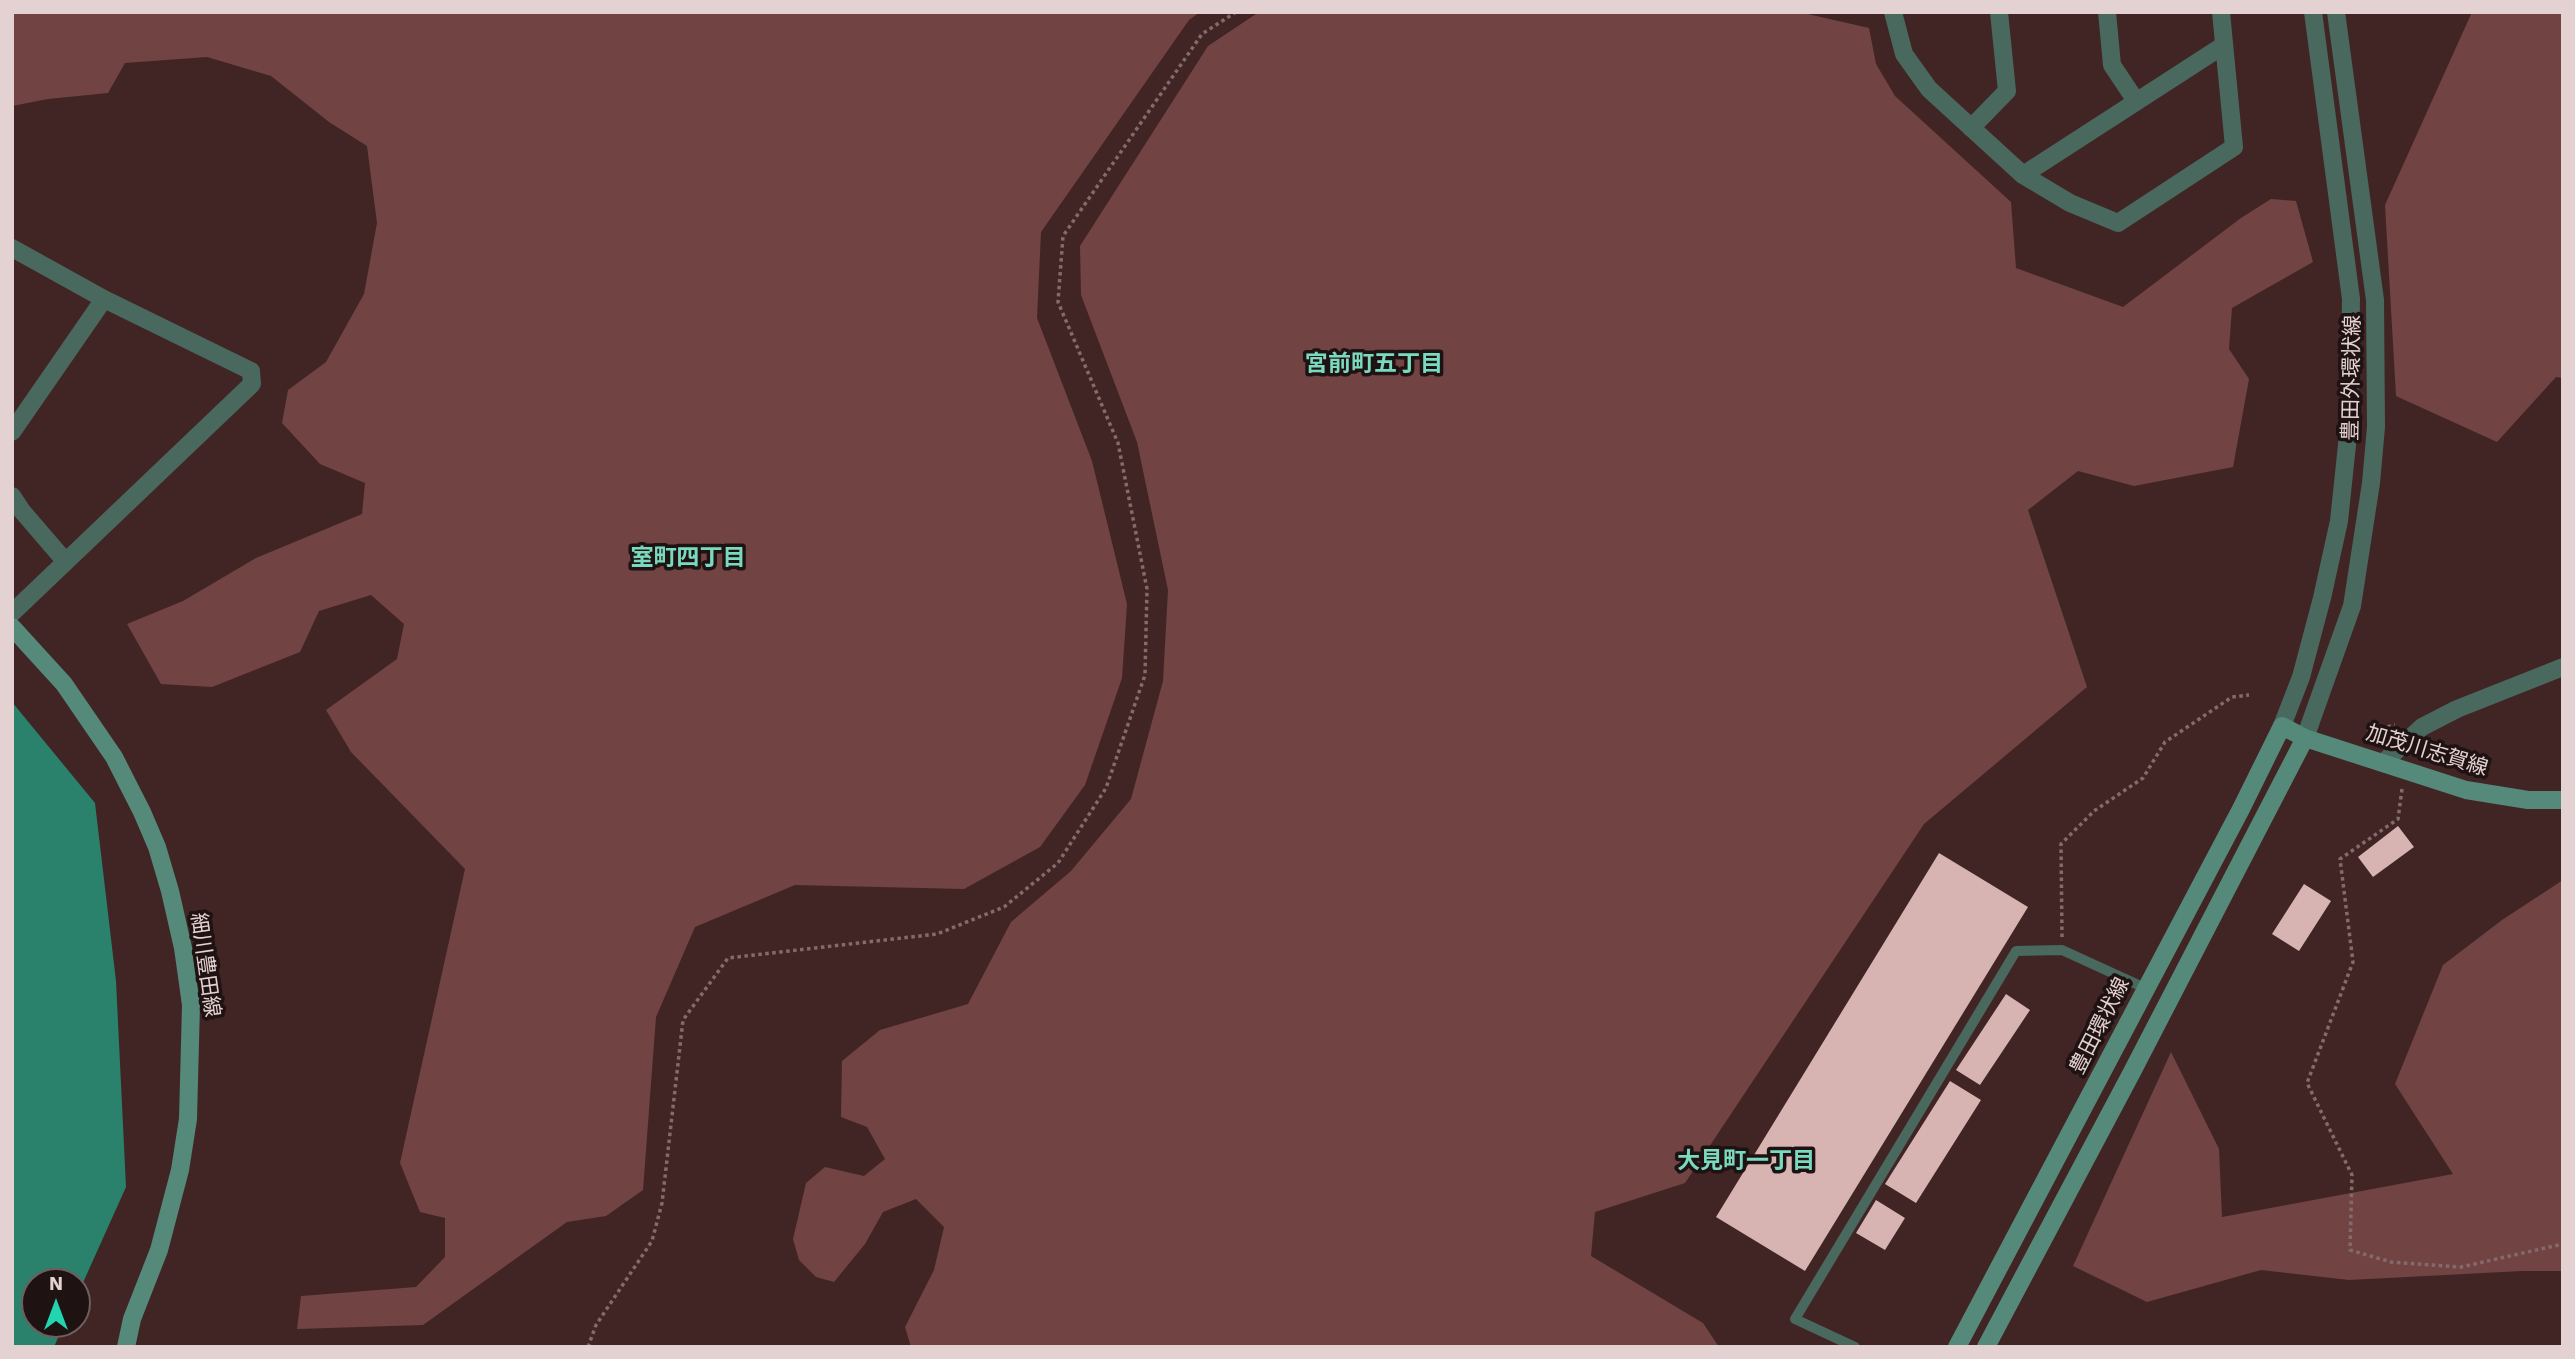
<!DOCTYPE html>
<html>
<head>
<meta charset="utf-8">
<style>
	body { margin:0 }
	#map { position:relative; width:2575px; height:1359px; overflow:hidden; background:#412525; font-family:"Work Sans",sans-serif }
	canvas { display:block }
	.frame { position:absolute; inset:0; border:14px solid #e4d1d1; pointer-events:none }
	.north { position:absolute; left:21px; top:1268px; width:70px; height:70px; box-sizing:border-box; background:#1f1212; border:2px solid #6e5e5e; border-radius:50%; rotate:0deg; font-size:19px; font-weight:700; line-height:28px; text-align:center; color:#e4d1d1 }
	.north::after { content:''; display:block; margin:auto; width:24px; height:32px; background:#22d5af; clip-path:polygon(50% 0,100% 100%,50% 72%,0 100%) }
</style>
</head>
<body>
<div id="map">
<canvas width="2575" height="1359"></canvas>
<div class="frame"></div>
<div class="north">N</div>
</div>
<script>
const g = document.querySelector('canvas').getContext('2d');
g.lineJoin = 'round';
function fillPath(path, color) {
  g.fillStyle = color;
  g.fill(path, 'evenodd');
}
function toPath(rows) {
  const path = new Path2D();
  for (const r of rows) {
    path.moveTo(r[0], r[1]);
    for (let i = 2; i < r.length; i += 2) path.lineTo(r[i], r[i + 1]);
  }
  return path;
}
function trace(path, color, width, dash) {
  g.strokeStyle = color;
  g.lineWidth = width;
  g.lineCap = dash ? 'butt' : 'round';
  g.setLineDash(dash || []);
  g.stroke(path);
}
function drawText(font, color, halo, rows, align = 'center') {
  g.font = font + ' "Work Sans","Noto Sans JP",sans-serif';
  g.lineWidth = 7;
  g.setLineDash([]);
  g.textBaseline = 'middle';
  g.strokeStyle = halo;
  g.fillStyle = color;
  for (const [text, x, y, turn = 0] of rows) {
    g.save();
    g.translate(x, y);
    g.rotate((+turn || 0) * Math.PI / 180);
    g.textAlign = isNaN(turn) ? turn : align;
    if (halo) g.strokeText(text, 0, 0);
    g.fillText(text, 0, 0);
    g.restore();
  }
}
fillPath(toPath([
	[12,12,1200,12,1189,20,1041,232,1037,318,1092,461,1127,604,1122,678,1085,785,1040,847,964,889,795,885,695,927,656,1017,643,1190,606,1216,567,1222,423,1325,297,1329,301,1296,416,1287,445,1257,445,1218,420,1212,400,1163,465,869,351,752,326,710,397,659,404,624,371,595,319,611,300,652,212,687,161,684,127,624,183,601,256,558,362,514,365,483,320,464,282,423,288,390,326,362,364,294,377,223,367,146,329,122,271,76,207,57,125,63,108,93,48,99,12,106],
	[1259,12,1799,12,1869,28,1876,64,1895,96,2011,202,2016,268,2123,307,2241,218,2271,199,2296,201,2313,262,2232,308,2229,349,2249,379,2233,467,2134,486,2078,471,2028,510,2087,687,1924,824,1685,1183,1595,1212,1591,1256,1703,1323,1719,1347,911,1347,905,1327,934,1270,944,1227,916,1199,883,1212,865,1244,834,1282,816,1277,799,1260,793,1239,806,1183,825,1167,864,1176,885,1159,867,1127,841,1117,842,1061,880,1030,968,1004,1011,922,1071,871,1131,799,1163,681,1168,590,1137,442,1081,295,1080,246,1208,46],
	[2472,12,2563,12,2563,378,2556,377,2497,442,2396,396,2385,205],
	[2563,880,2563,1271,2522,1271,2349,1280,2261,1270,2147,1302,2073,1266,2171,1052,2219,1149,2222,1217,2453,1174,2395,1084,2443,965,2502,920]
]), '#724343');
fillPath(toPath([
	[12,702,95,803,116,981,126,1187,77,1296,77,1282,35,1282,35,1324,64,1324,54,1347,12,1347]
]), '#2a816c');
fillPath(toPath([
	[2398,826,2414,847,2373,877,2358,857],
	[1939,853,2028,907,1805,1271,1716,1217],
	[2304,884,2331,901,2299,951,2272,934],
	[2006,994,2030,1010,1980,1085,1956,1070],
	[1950,1081,1981,1100,1916,1203,1885,1184],
	[1876,1200,1905,1218,1885,1250,1856,1233]
]), '#d7b3b2');
trace(toPath([
	[2367,731,2395,725],
	[2402,789,2398,819,2340,859,2353,962,2307,1083,2352,1175,2350,1250,2391,1262,2461,1267,2563,1244],
	[2062,937,2061,844,2094,811,2143,778,2165,742,2232,697,2249,695],
	[588,1347,596,1325,652,1241,662,1203,683,1020,728,958,937,934,1004,907,1058,863,1106,788,1145,675,1147,589,1118,443,1058,302,1063,236,1202,34,1236,12]
]), '#846b6b', 3.5, [3.5, 3.5]);
trace(toPath([
	[1855,1347,1795,1319,2016,951,2062,950,2145,988]
]), '#49685e', 10);
trace(toPath([
	[1893,12,1904,54,1929,89,2023,175,2070,203,2118,223,2234,147,2221,12],
	[2107,12,2112,65,2136,101],
	[1971,128,2007,91,1999,12],
	[2023,175,2224,45],
	[12,248,104,299,251,371,252,384,12,613],
	[12,432,104,299],
	[12,496,22,511,65,561]
]), '#49685e', 18);
trace(toPath([
	[2282,726,2301,677,2322,598,2339,521,2349,426,2351,299,2313,12],
	[2305,738,2352,606,2371,483,2376,427,2375,300,2336,12],
	[2383,763,2422,727,2457,709,2563,667]
]), '#49685e', 18);
trace(toPath([
	[12,627,64,684,114,757,142,812,157,847,170,891,183,948,191,1005,188,1119,180,1170,159,1250,132,1319,126,1347],
	[1957,1347,2241,809,2282,726,2305,738,2466,790,2528,800,2563,800],
	[1986,1347,2132,1072,2305,738]
]), '#558979', 18);
drawText('21px', '#e4d1d1', '#1f1212', [
	["豊田外環状線",2352,378,-89],
	["加茂川志賀線",2427,751,17],
	["細川豊田線",205,965,82],
	["豊田環状線",2100,1026,-63]
]);
drawText('bold 23px', '#7adabf', '#1f1212', [
	["宮前町五丁目",1374,364],
	["室町四丁目",688,558],
	["大見町一丁目",1746,1161]
]);
</script>
</body>
</html>
